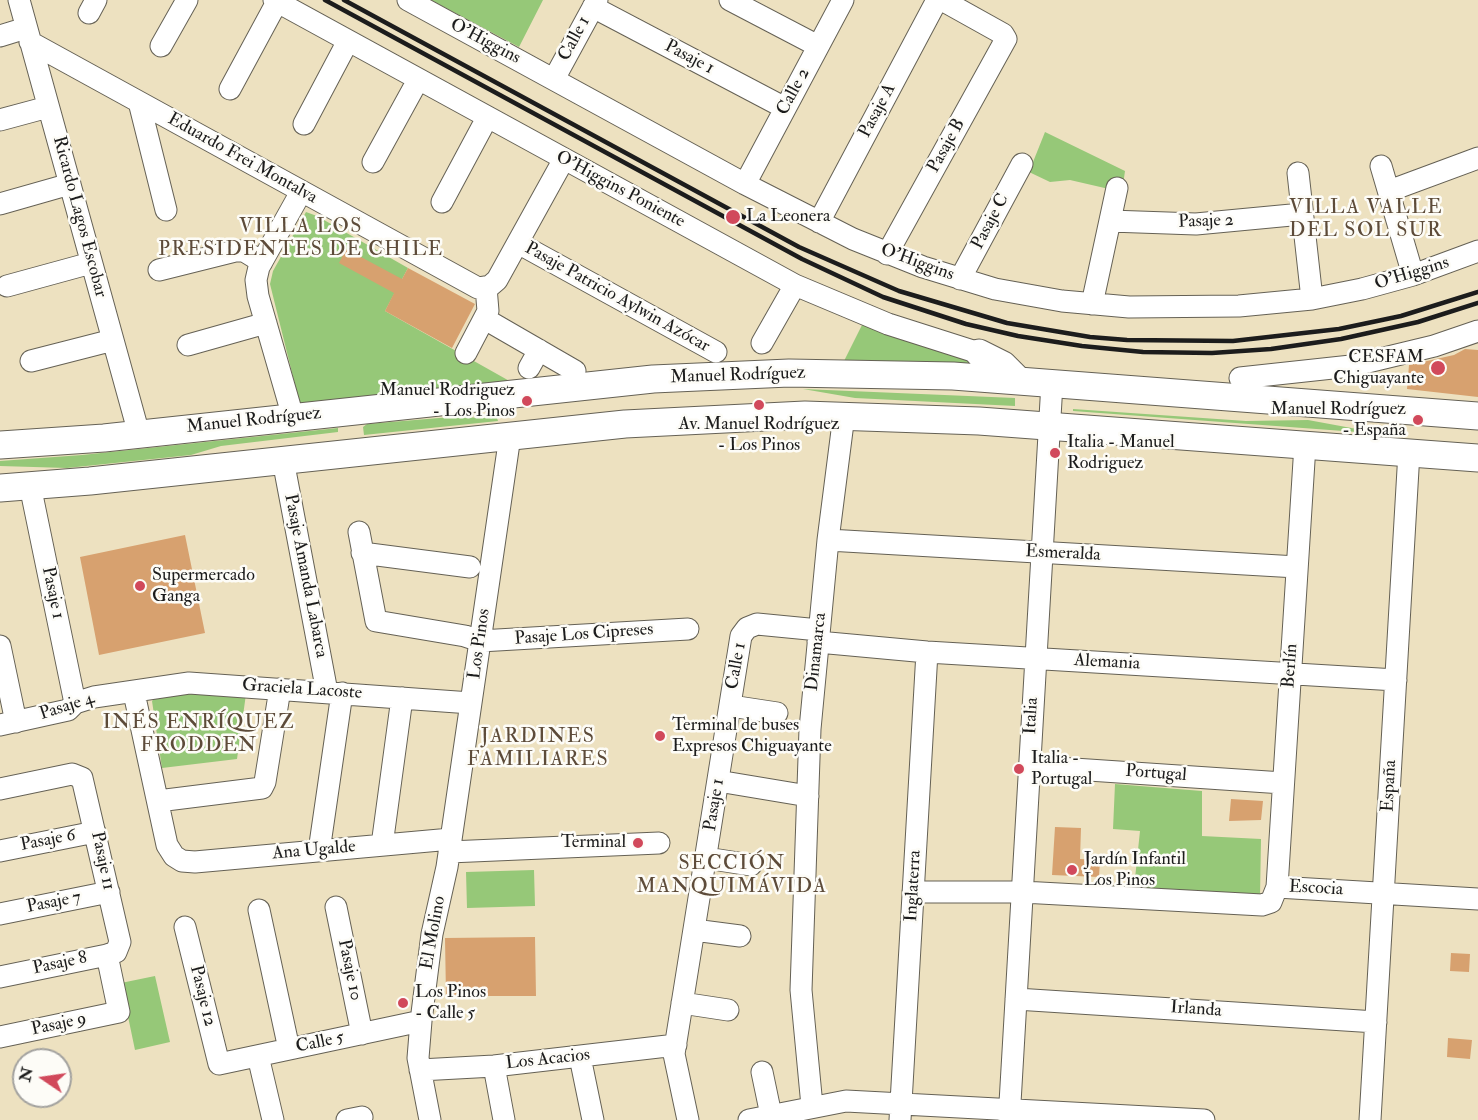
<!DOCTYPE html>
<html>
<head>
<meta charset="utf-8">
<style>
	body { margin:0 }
	#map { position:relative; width:1478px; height:1120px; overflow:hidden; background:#ede1c0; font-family:"IM FELL Double Pica",serif }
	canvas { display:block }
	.north { position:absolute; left:12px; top:1048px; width:60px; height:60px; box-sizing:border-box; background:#fdfcf7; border:2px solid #a3a29f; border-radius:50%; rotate:283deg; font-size:16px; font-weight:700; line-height:24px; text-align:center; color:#1c1c1c }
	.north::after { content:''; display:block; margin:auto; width:21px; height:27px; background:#d1495b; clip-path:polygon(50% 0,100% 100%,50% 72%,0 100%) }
</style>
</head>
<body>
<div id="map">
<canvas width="1478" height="1120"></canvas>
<div class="north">N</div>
</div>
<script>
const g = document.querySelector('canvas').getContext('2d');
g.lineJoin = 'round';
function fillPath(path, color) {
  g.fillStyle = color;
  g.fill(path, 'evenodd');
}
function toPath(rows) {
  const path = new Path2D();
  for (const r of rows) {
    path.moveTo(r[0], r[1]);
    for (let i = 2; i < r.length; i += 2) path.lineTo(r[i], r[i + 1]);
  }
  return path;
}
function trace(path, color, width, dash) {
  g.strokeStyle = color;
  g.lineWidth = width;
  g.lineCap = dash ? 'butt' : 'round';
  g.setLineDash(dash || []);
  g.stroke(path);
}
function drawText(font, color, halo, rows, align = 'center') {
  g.font = font + ' "IM FELL Double Pica",serif';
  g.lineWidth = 5;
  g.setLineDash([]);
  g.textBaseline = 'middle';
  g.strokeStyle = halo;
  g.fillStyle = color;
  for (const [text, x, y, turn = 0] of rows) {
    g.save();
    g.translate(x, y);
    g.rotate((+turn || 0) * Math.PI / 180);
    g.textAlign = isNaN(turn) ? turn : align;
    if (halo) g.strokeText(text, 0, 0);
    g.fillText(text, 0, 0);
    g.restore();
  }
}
fillPath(toPath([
	[431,0,543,0,519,47],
	[1045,132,1125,171,1122,192,1070,180,1050,182,1029,172],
	[306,212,317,216,408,268,385,311,513,383,300,405,270,284,273,271],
	[862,325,982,358,1002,369,842,365],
	[803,389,1015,398,1015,406,855,398],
	[1073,409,1246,421,1308,420,1384,434,1073,411],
	[451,417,497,418,498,421,364,435,363,427,367,424],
	[338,428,338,432,221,446,191,455,67,468,0,466,0,461,82,455],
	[196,690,246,694,237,759,162,768,152,701,156,697],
	[1115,784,1202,791,1202,836,1261,839,1260,897,1134,888,1140,831,1113,829],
	[534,870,535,906,467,908,466,872],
	[155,976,170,1042,135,1050,121,983]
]), '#96c878');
fillPath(toPath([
	[346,249,402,279,408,268,475,304,452,348,385,311,394,293,339,263],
	[1465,349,1478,350,1478,397,1407,389,1409,365,1454,355],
	[185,535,205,633,99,655,80,557],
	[1231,799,1263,801,1261,820,1229,821],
	[1055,827,1081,828,1080,859,1100,860,1099,877,1052,875],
	[535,937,536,996,446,996,445,938],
	[1451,953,1470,954,1469,972,1450,971],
	[1448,1038,1472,1040,1470,1059,1447,1057]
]), '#d7a16f');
const minor = toPath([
	[19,0,139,434],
	[274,0,795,285,888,324,979,353],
	[408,0,745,184,853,239,923,267,995,289,1062,301,1129,307,1239,306,1312,299,1362,289,1413,275,1478,251],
	[730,0,818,46],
	[593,7,785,108],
	[89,13,96,0],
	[0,36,26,28],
	[30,42,478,288,490,286,497,280,564,159],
	[161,46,187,0],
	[554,79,597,0],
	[230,89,277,2],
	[139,102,166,210],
	[0,120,48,107],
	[304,124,348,41],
	[373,162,418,80],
	[1381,166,1413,275],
	[1298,173,1312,299],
	[745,184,843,0],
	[1389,191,1478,158],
	[442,202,487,118],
	[0,204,70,184],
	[1110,221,1196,224,1302,214],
	[819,222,937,0],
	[518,243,716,352],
	[887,254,1006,39,1003,34,942,0],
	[159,270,235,251,244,251,262,262],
	[960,279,1022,164],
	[7,286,91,263],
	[1092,304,1117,188],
	[485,319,575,371],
	[762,343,795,285],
	[188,345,266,323],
	[466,353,488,311,486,287],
	[31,361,113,340],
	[529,368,539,350],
	[1240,378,1351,366,1434,346,1478,331],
	[293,417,258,296,256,280,259,267,301,192],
	[283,460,327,692],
	[25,486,32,495,75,703],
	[359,532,376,621,465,636,480,641,688,629],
	[828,540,1297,567],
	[362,553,470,567],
	[818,642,927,652,1396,680],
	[0,646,16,722],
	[134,693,167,845,174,856,182,861,195,862,451,839],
	[731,706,777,713],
	[0,725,68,710,75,703,94,697,189,683,471,703],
	[1029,766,1283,783],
	[718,781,808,796],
	[0,789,72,774,82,778,120,942,116,952,107,955,0,977],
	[158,801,262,788,265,782,280,689],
	[382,845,402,698],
	[0,851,95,832],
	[319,851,342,693],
	[449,852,659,843],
	[706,858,751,865],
	[1277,887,1478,899],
	[913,892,1022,892,1262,905,1271,902,1277,887,1305,445],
	[336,907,362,1034],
	[259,910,289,1049],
	[0,914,109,892],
	[185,927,219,1064,421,1021],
	[694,930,740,936],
	[1016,999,1376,1022],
	[682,1003,728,1010],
	[0,1037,119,1012,107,955],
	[258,1056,273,1120],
	[580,1057,593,1120],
	[494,1066,504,1120],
	[420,1070,494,1066,676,1045],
	[762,1072,771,1115],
	[812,1106,801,990,810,729,828,540,844,415],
	[347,1120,362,1117],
	[430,1120,418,1058,421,1021,432,934,447,867,510,436],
	[688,1120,674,1054,741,636,747,628,757,624,819,630],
	[749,1120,846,1101,1204,1120],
	[900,1120,927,652],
	[1009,1120,1052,383],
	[1370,1120,1409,452]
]);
const major = toPath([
	[979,353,1003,365,1018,380],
	[0,445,104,438,653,379,789,373,953,376,1478,416],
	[0,488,90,481,625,424,805,415,979,421,1478,458]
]);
trace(minor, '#656155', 23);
trace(major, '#656155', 29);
trace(minor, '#fff', 21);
trace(major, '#fff', 27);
trace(toPath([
	[325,0,802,259,883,297,966,324,1018,336,1082,346,1143,352,1212,353,1271,349,1341,339,1418,322,1478,303],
	[344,0,799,247,899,291,1007,323,1090,337,1127,340,1233,341,1339,329,1401,316,1478,292]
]), '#1c1c1c', 4.5);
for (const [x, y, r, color] of [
	[733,217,8,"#d1495b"],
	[1438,368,8,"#d1495b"],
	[527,401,6,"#d1495b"],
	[759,405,6,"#d1495b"],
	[1418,420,6,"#d1495b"],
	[1055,453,6,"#d1495b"],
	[140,586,6,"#d1495b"],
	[660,736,6,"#d1495b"],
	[1019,769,6,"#d1495b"],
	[638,843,6,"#d1495b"],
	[1072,870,6,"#d1495b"],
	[403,1003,6,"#d1495b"]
]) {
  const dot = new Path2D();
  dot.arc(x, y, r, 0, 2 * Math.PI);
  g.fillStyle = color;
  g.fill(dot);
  trace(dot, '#fdfcf7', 2);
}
drawText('18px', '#1c1c1c', '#fdfcf7', [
	["Calle 1",575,39,-62],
	["O'Higgins",485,42,28],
	["Pasaje 1",689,58,28],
	["Calle 2",794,92,-62],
	["Pasaje A",878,111,-62],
	["Pasaje B",947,146,-61],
	["Eduardo Frei Montalva",242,159,29],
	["O'Higgins Poniente",620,190,28],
	["Ricardo Lagos Escobar",79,217,75],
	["Pasaje C",991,222,-62],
	["Pasaje 2",1206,222,-2],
	["O'Higgins",917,263,20],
	["O'Higgins",1412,274,-17],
	["Pasaje Patricio Aylwin Azócar",617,298,29],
	["Manuel Rodríguez",738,376,-2],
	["Manuel Rodríguez",254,421,-6],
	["Esmeralda",1063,554,3],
	["Pasaje Amanda Labarca",305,576,79],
	["Pasaje 1",52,593,78],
	["Pasaje Los Cipreses",584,635,-4],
	["Los Pinos",480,644,-82],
	["Dinamarca",817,652,-84],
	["Alemania",1107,663,3],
	["Calle 1",737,666,-80],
	["Berlín",1291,666,-86],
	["Graciela Lacoste",302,690,4],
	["Pasaje 4",67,707,-18],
	["Italia",1032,716,-87],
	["Portugal",1156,774,4],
	["España",1390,786,-87],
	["Pasaje 1",715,805,-81],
	["Pasaje 6",48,841,-11],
	["Ana Ugalde",314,851,-5],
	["Pasaje 11",102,861,78],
	["Inglaterra",914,886,-87],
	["Escocia",1316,889,3],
	["Pasaje 7",54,903,-11],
	["El Molino",434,933,-80],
	["Pasaje 8",60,964,-12],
	["Pasaje 10",349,970,78],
	["Pasaje 12",202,996,76],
	["Irlanda",1196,1010,4],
	["Pasaje 9",59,1025,-12],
	["Calle 5",320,1043,-12],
	["Los Acacios",548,1060,-6]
]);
drawText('18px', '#1c1c1c', '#fdfcf7', [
	["La Leonera",746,217],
	["CESFAM",1424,358,"right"],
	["Chiguayante",1424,379,"right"],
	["Manuel Rodriguez",515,391,"right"],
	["- Los Pinos",515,412,"right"],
	["Manuel Rodríguez",1406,410,"right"],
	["- España",1406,431,"right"],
	["Av. Manuel Rodríguez",759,425,"center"],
	["- Los Pinos",759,446,"center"],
	["Italia - Manuel",1067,443],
	["Rodriguez",1067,464],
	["Supermercado",152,576],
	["Ganga",152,597],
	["Terminal de buses",672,726],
	["Expresos Chiguayante",672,747],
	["Italia -",1031,759],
	["Portugal",1031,780],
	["Terminal",626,843,"right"],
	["Jardín Infantil",1084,860],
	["Los Pinos",1084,881],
	["Los Pinos",415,993],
	["- Calle 5",415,1014]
], 'left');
g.letterSpacing = '1.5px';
drawText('20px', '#5d4b39', '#fdfcf7', [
	["VILLA VALLE",1366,209],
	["DEL SOL SUR",1366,232],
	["VILLA LOS",301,228],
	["PRESIDENTES DE CHILE",301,251],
	["INÉS ENRÍQUEZ",199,724],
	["FRODDEN",199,747],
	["JARDINES",538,738],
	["FAMILIARES",538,761],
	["SECCIÓN",732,865],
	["MANQUIMÁVIDA",732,888]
]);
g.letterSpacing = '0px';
</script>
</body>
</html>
